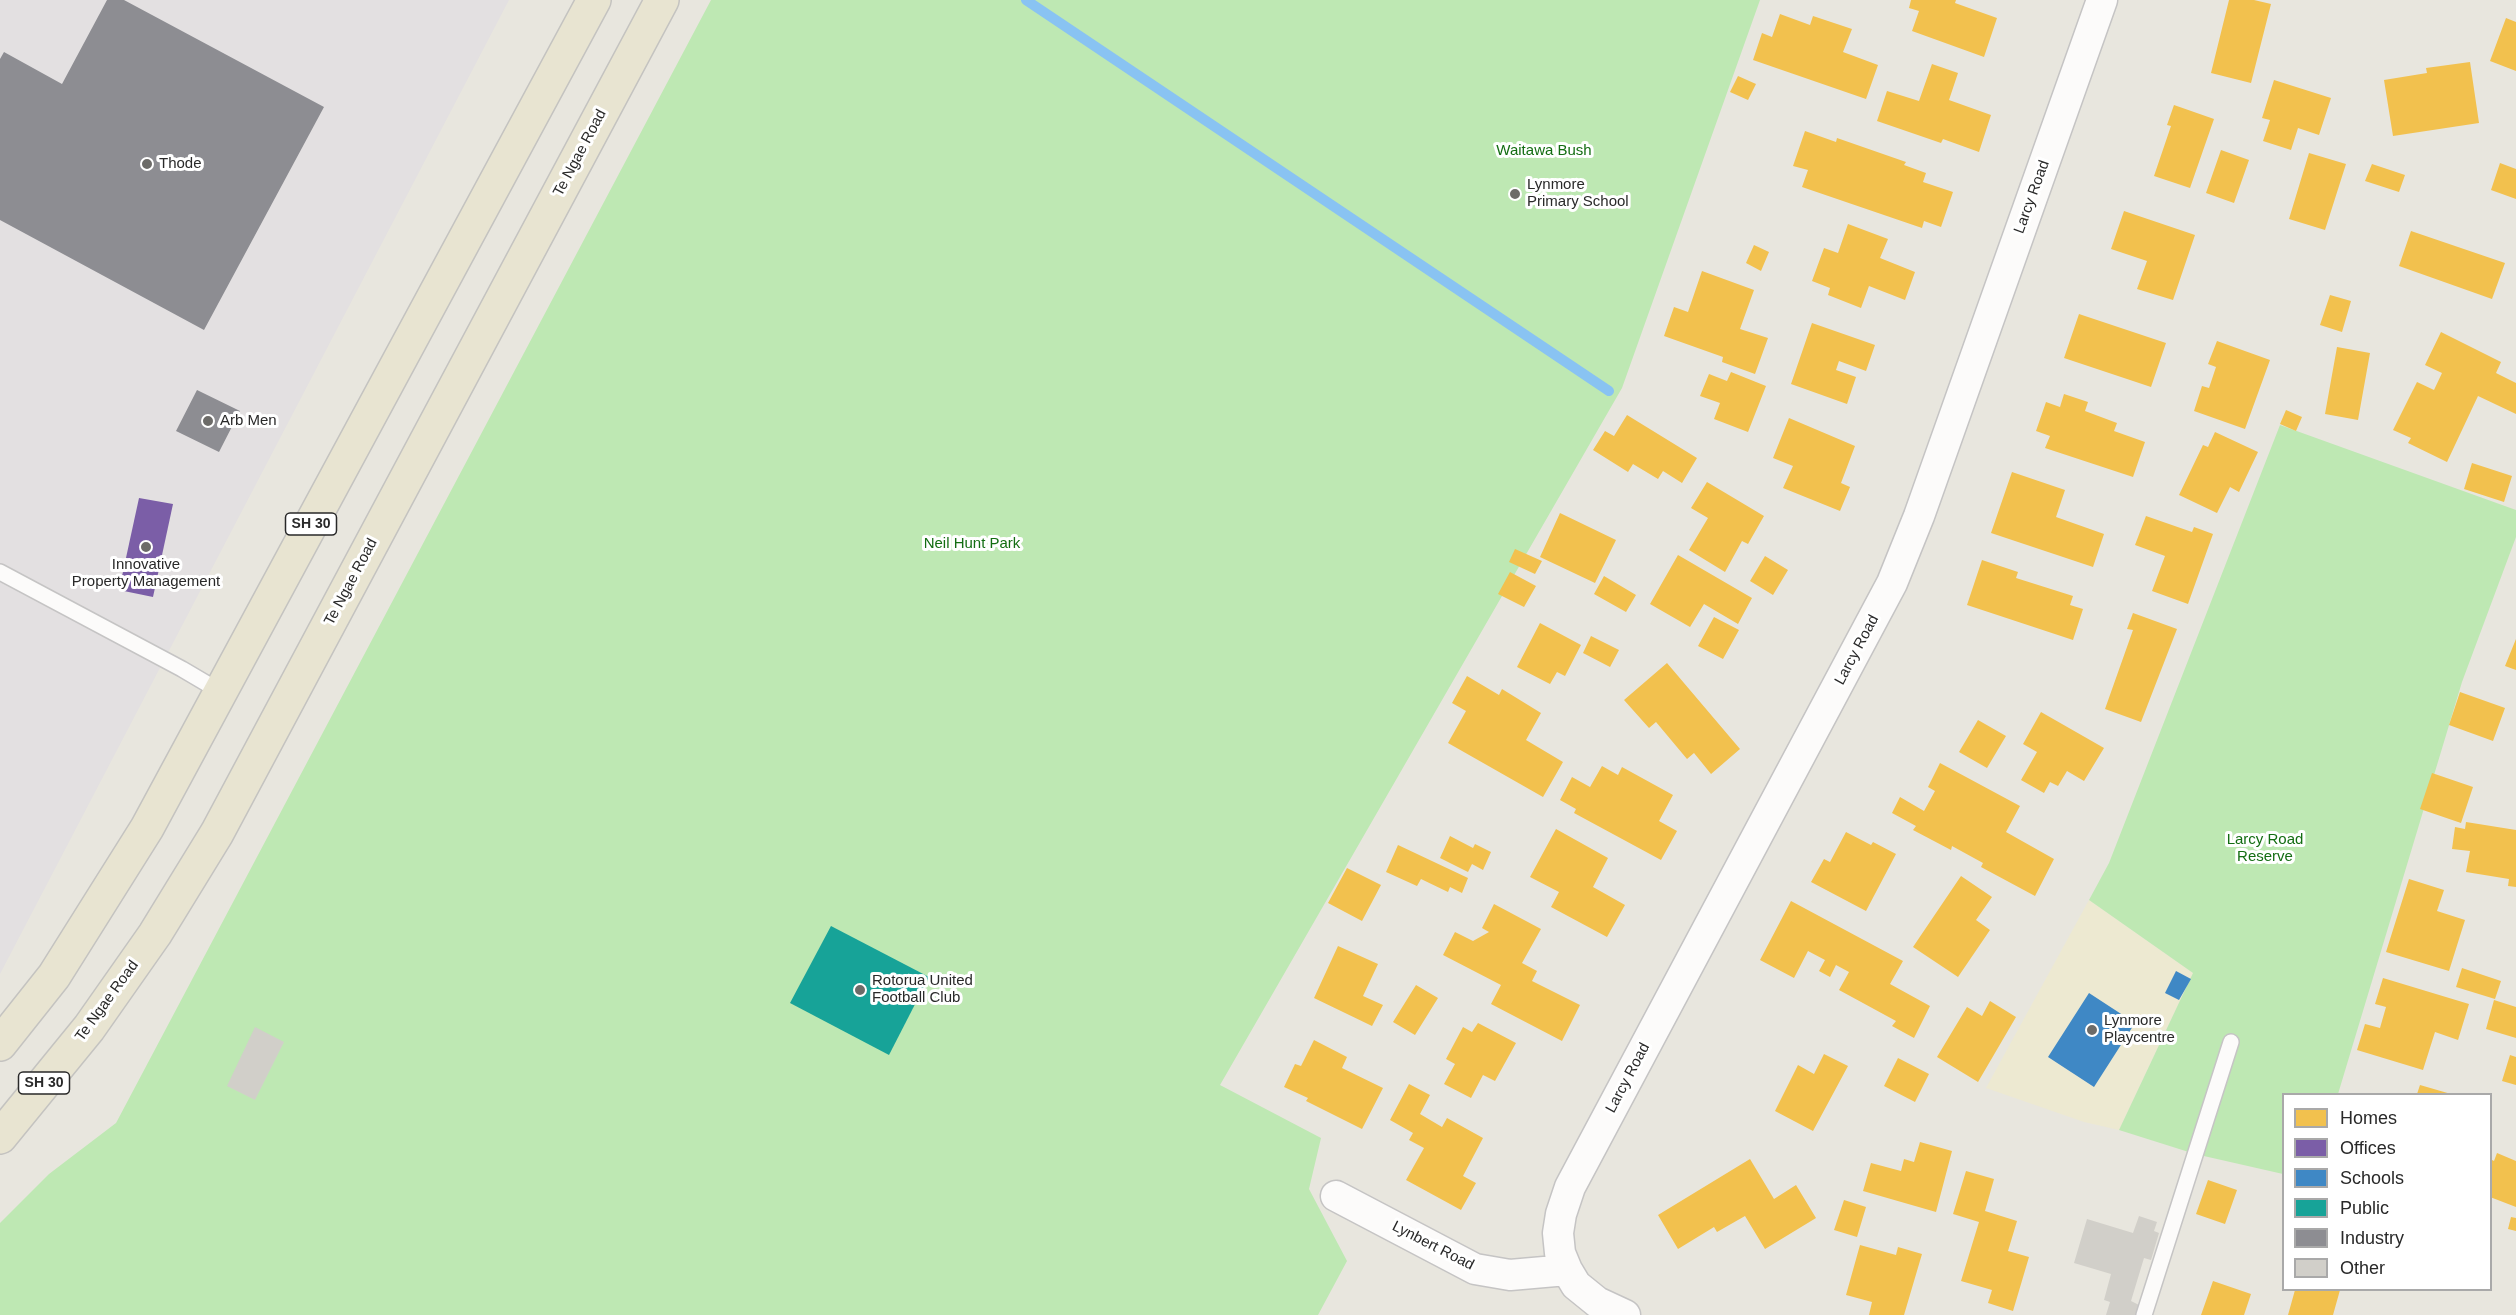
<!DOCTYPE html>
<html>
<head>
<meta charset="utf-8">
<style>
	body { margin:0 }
	#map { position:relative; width:2516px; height:1315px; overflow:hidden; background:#e8e6de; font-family:Arial,sans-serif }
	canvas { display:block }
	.legend { position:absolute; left:2282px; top:1093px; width:210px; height:198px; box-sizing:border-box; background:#fff; border:2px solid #a9a9a9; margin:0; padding:8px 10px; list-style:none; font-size:18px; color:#292929 }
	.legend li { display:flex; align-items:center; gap:12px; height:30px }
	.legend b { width:30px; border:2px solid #a9a9a9 }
</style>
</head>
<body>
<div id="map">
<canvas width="2516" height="1315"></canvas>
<ul class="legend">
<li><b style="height:16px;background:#f2c14e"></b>Homes</li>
<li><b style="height:16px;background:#7b5ea7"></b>Offices</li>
<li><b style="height:16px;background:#3f88c5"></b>Schools</li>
<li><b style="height:16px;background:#17a398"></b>Public</li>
<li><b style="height:16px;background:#8d8d92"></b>Industry</li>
<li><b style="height:16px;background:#d1cfc9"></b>Other</li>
</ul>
</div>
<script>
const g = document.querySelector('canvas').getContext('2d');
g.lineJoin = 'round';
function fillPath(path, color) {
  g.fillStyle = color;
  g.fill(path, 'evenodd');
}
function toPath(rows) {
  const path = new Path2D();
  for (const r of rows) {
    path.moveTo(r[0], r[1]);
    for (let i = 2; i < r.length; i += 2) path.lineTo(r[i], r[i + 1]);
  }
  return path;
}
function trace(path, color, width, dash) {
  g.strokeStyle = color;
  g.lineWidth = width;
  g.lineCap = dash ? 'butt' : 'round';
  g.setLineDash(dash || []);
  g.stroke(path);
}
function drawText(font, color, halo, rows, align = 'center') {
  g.font = font + ' Arial,sans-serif';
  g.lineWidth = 6;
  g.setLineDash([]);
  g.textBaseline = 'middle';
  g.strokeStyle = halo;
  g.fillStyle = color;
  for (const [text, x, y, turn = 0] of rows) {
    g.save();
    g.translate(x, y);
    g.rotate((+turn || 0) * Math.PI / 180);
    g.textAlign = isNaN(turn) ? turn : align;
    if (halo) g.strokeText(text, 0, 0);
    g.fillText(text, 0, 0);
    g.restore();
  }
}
fillPath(toPath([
	[0,0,509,0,0,974]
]), '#e3e0e1');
fillPath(toPath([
	[2089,900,2193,973,2119,1130,2084,1122,1986,1088]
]), '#ede9d1');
fillPath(toPath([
	[711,0,1760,0,1622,388,1220,1085,1321,1138,1309,1189,1347,1261,1318,1315,0,1315,0,1223,49,1174,116,1123],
	[2280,425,2516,510,2516,537,2462,682,2338,1094,2284,1094,2283,1174,2195,1154,2119,1130,2193,973,2089,900,2109,863]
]), '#bee8b3');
fillPath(toPath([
	[1911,0,1956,0,1955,3,1997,18,1984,57,1912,31,1919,11,1909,8],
	[2229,0,2254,0,2271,4,2251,83,2211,73],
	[1780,14,1810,25,1813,16,1852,29,1843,52,1878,65,1866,99,1753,60,1762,33,1772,37],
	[2506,18,2516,22,2516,71,2490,61],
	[2470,62,2479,123,2393,136,2384,80,2427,73,2426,68],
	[1932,64,1958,73,1949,100,1991,115,1979,152,1943,139,1941,143,1877,121,1887,91,1919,101],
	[1738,76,1756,84,1748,100,1730,92],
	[2274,80,2331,98,2319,135,2298,128,2291,150,2263,141,2270,120,2262,118],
	[2174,105,2214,119,2190,188,2154,176,2171,126,2167,125],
	[1805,131,1836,142,1837,138,1906,162,1904,165,1926,173,1923,182,1953,192,1941,227,1924,221,1922,228,1802,187,1808,170,1793,166],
	[2221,150,2249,160,2234,203,2206,193],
	[2309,153,2346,164,2325,230,2289,219],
	[2500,163,2516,169,2516,199,2491,190],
	[2372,164,2405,175,2399,192,2365,181],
	[2124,211,2195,235,2173,300,2137,289,2147,261,2111,249],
	[1848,224,1888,239,1880,258,1915,272,1905,300,1869,286,1861,308,1828,295,1830,288,1812,281,1824,248,1838,253],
	[2411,231,2505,263,2492,299,2399,266],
	[1754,245,1769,252,1761,271,1746,263],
	[1702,271,1754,290,1740,329,1768,338,1755,374,1722,362,1723,357,1664,336,1674,307,1688,312],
	[2330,295,2351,301,2342,332,2320,325],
	[2079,314,2166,343,2151,387,2064,358],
	[1812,323,1875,345,1866,371,1839,361,1836,370,1856,377,1847,404,1791,384],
	[2441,332,2501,362,2496,373,2516,383,2516,414,2478,396,2447,462,2408,443,2411,438,2393,430,2417,382,2434,390,2442,373,2425,365],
	[2217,341,2270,360,2245,429,2194,411,2202,386,2209,388,2216,367,2208,364],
	[2337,347,2370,353,2358,420,2325,414],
	[1731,372,1766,386,1748,432,1714,419,1720,403,1700,396,1709,374,1727,381],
	[2064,394,2088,402,2085,411,2117,423,2114,431,2145,442,2133,477,2045,448,2050,436,2036,431,2046,402,2060,407],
	[2286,410,2302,417,2296,431,2280,424],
	[1627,415,1697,458,1682,483,1663,471,1658,479,1633,464,1628,472,1593,450,1605,431,1614,436],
	[1789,418,1855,446,1841,483,1850,487,1840,511,1783,488,1793,466,1773,458],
	[2215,432,2258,452,2239,492,2230,487,2217,513,2179,495,2203,445,2208,447],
	[2472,463,2512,476,2504,502,2464,489],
	[2012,472,2065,490,2056,517,2104,534,2093,567,1991,533],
	[1707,482,1764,516,1748,544,1742,541,1725,572,1689,550,1708,518,1691,508],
	[1560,513,1616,540,1595,583,1540,557],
	[2146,516,2192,532,2194,527,2213,534,2188,604,2152,591,2165,556,2135,545],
	[1515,549,1542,561,1535,574,1509,562],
	[1678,555,1752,598,1738,624,1704,604,1690,627,1650,604],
	[1765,556,1788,570,1773,595,1750,581],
	[1982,560,2018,572,2016,578,2073,596,2070,605,2083,609,2073,640,1967,605],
	[1510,572,1536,586,1524,607,1498,594],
	[1604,576,1636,595,1626,612,1594,594],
	[2133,613,2177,629,2141,722,2105,709,2133,630,2127,629],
	[1714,617,1739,630,1723,659,1698,646],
	[1540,623,1581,645,1565,676,1557,672,1550,684,1517,667],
	[1591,636,1619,650,1610,667,1583,653],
	[2516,639,2516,670,2505,666],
	[1667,663,1740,749,1711,774,1694,753,1687,759,1656,722,1649,728,1624,700],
	[1467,676,1499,695,1502,689,1541,713,1526,740,1563,762,1543,797,1448,743,1466,711,1452,703],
	[2460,692,2505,708,2493,741,2449,725],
	[2041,712,2104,748,2084,781,2067,771,2058,786,2050,782,2044,793,2021,780,2037,752,2023,744],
	[1978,720,2006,736,1987,768,1959,752],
	[1940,763,2020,806,2006,832,2054,859,2035,896,1981,867,1983,863,1952,846,1951,850,1913,830,1916,826,1892,813,1900,797,1924,811,1935,791,1928,787],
	[1602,766,1618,775,1622,767,1673,795,1659,821,1677,831,1661,860,1574,813,1576,809,1560,800,1572,777,1590,787],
	[2432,773,2473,787,2461,823,2420,809],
	[2466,822,2516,830,2516,887,2508,886,2509,879,2466,872,2470,851,2452,849,2455,827,2465,829],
	[1556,829,1608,858,1593,887,1625,905,1607,937,1551,907,1559,892,1530,877],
	[1846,832,1871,845,1873,842,1896,854,1866,911,1811,882,1824,859,1830,862],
	[1450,836,1473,848,1475,844,1491,852,1483,870,1472,864,1468,872,1440,858],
	[1398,845,1468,878,1462,893,1450,887,1448,892,1421,879,1417,886,1386,872],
	[1347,868,1381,885,1362,921,1328,903],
	[1961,876,1992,897,1976,920,1990,930,1958,977,1913,947],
	[2409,879,2444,890,2437,911,2465,920,2449,971,2386,952],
	[1791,901,1903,961,1890,984,1930,1006,1914,1038,1892,1026,1896,1021,1839,990,1849,972,1836,965,1830,977,1819,971,1825,960,1808,951,1794,978,1760,960],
	[1494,904,1541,929,1522,963,1537,971,1532,981,1580,1005,1562,1041,1491,1004,1501,985,1443,955,1455,932,1473,941,1489,932,1482,928],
	[1338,946,1378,964,1363,996,1383,1005,1372,1026,1314,998],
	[2462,968,2501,981,2495,999,2456,987],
	[2383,978,2469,1004,2458,1040,2435,1032,2423,1070,2357,1050,2365,1024,2380,1028,2386,1007,2375,1004],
	[1416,985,1438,998,1415,1035,1393,1022],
	[2494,1000,2516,1007,2516,1038,2486,1029],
	[1990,1001,2016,1017,1978,1082,1937,1057,1967,1007,1982,1016],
	[1478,1023,1516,1043,1495,1081,1483,1075,1471,1098,1444,1084,1455,1064,1446,1059,1463,1027,1472,1032],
	[1314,1040,1347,1057,1342,1068,1383,1088,1362,1129,1306,1101,1308,1098,1284,1087,1295,1064,1301,1066],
	[1824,1054,1848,1066,1813,1131,1775,1111,1798,1065,1814,1074],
	[2510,1055,2516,1057,2516,1085,2502,1081],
	[1898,1058,1929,1074,1915,1102,1884,1086],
	[1409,1084,1430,1095,1420,1114,1442,1127,1447,1118,1483,1138,1463,1176,1476,1183,1461,1210,1406,1180,1424,1148,1409,1140,1413,1133,1390,1120],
	[2420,1085,2451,1094,2417,1094],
	[1920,1142,1952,1151,1936,1212,1863,1191,1871,1163,1901,1171,1904,1159,1914,1162],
	[2497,1153,2516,1161,2516,1207,2490,1197,2490,1159,2494,1161],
	[1750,1159,1774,1199,1796,1185,1816,1218,1765,1249,1745,1216,1717,1232,1714,1227,1678,1249,1658,1215],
	[1966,1171,1994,1179,1985,1211,2017,1221,2008,1251,2029,1257,2013,1311,1988,1303,1992,1290,1961,1281,1979,1222,1953,1214],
	[2208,1180,2237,1190,2225,1224,2196,1214],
	[1844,1200,1866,1207,1857,1237,1834,1230],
	[2511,1217,2516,1218,2516,1231,2508,1229],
	[1860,1245,1896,1255,1898,1247,1922,1254,1904,1315,1869,1315,1872,1302,1846,1295],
	[2213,1281,2251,1294,2244,1315,2201,1315],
	[2295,1290,2340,1290,2333,1315,2288,1315]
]), '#f2c14e');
fillPath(toPath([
	[139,498,173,504,153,597,119,590]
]), '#7b5ea7');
fillPath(toPath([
	[2176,971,2191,979,2179,1000,2165,993],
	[2089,993,2135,1023,2094,1087,2048,1057]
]), '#3f88c5');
fillPath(toPath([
	[831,926,929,977,889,1055,790,1003]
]), '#17a398');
fillPath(toPath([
	[107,0,124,0,324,107,204,330,0,220,0,59,4,52,62,84],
	[197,390,240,411,219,452,176,431]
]), '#8d8d92');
trace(toPath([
	[1026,0,1609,391]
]), '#89c3f2', 10);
fillPath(toPath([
	[255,1027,284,1042,255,1100,227,1086],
	[2139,1216,2157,1222,2154,1231,2159,1233,2151,1260,2144,1258,2131,1301,2139,1305,2136,1315,2106,1315,2110,1302,2104,1300,2111,1274,2074,1263,2087,1219,2133,1233]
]), '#d1cfc9');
const service = toPath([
	[0,572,182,669,221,692],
	[2144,1315,2231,1042]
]);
const minor = toPath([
	[1336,1196,1475,1269,1510,1275,1567,1270],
	[1625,1315,1597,1302,1576,1285,1567,1270,1560,1253,1558,1233,1561,1214,1570,1187,1892,583,1919,516,2102,0]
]);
const trunk = toPath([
	[0,1044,54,976,147,828,594,0],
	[0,1137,89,1028,155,934,217,833,662,0]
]);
trace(service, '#c5c4c4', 18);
trace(minor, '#c5c4c4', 33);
trace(trunk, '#c4c3c0', 36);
trace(service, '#fcfbfa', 15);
trace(minor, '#fcfbfa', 30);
trace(trunk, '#e8e4d1', 33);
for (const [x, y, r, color] of [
	[147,164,6,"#6c6b68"],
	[1515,194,6,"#6c6b68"],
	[208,421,6,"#6c6b68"],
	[146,547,6,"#6c6b68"],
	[860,990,6,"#6c6b68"],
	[2092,1030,6,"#6c6b68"]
]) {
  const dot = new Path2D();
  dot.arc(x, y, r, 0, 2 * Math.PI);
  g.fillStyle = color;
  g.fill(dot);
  trace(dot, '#fff', 2);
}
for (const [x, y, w] of [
	[311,524,51],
	[44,1083,51]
]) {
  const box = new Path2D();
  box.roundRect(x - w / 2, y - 11, w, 22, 4.5);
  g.fillStyle = '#fff';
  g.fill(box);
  trace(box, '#292929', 1.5);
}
drawText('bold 14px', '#292929', null, [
	["SH 30",311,524],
	["SH 30",44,1083]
]);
drawText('15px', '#136d12', '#fff', [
	["Waitawa Bush",1544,151],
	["Neil Hunt Park",972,544],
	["Larcy Road",2265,840],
	["Reserve",2265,857]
]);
drawText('15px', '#292929', '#fff', [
	["Te Ngae Road",580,153,-62],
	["Larcy Road",2032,197,-70],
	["Te Ngae Road",351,582,-62],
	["Larcy Road",1857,650,-62],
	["Te Ngae Road",107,1001,-54],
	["Larcy Road",1628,1078,-62],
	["Lynbert Road",1433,1246,27]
]);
drawText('15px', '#292929', '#fff', [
	["Thode",159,164],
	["Lynmore",1527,185],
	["Primary School",1527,202],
	["Arb Men",220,421],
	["Innovative",146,565,"center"],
	["Property Management",146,582,"center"],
	["Rotorua United",872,981],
	["Football Club",872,998],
	["Lynmore",2104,1021],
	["Playcentre",2104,1038]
], 'left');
</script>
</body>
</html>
